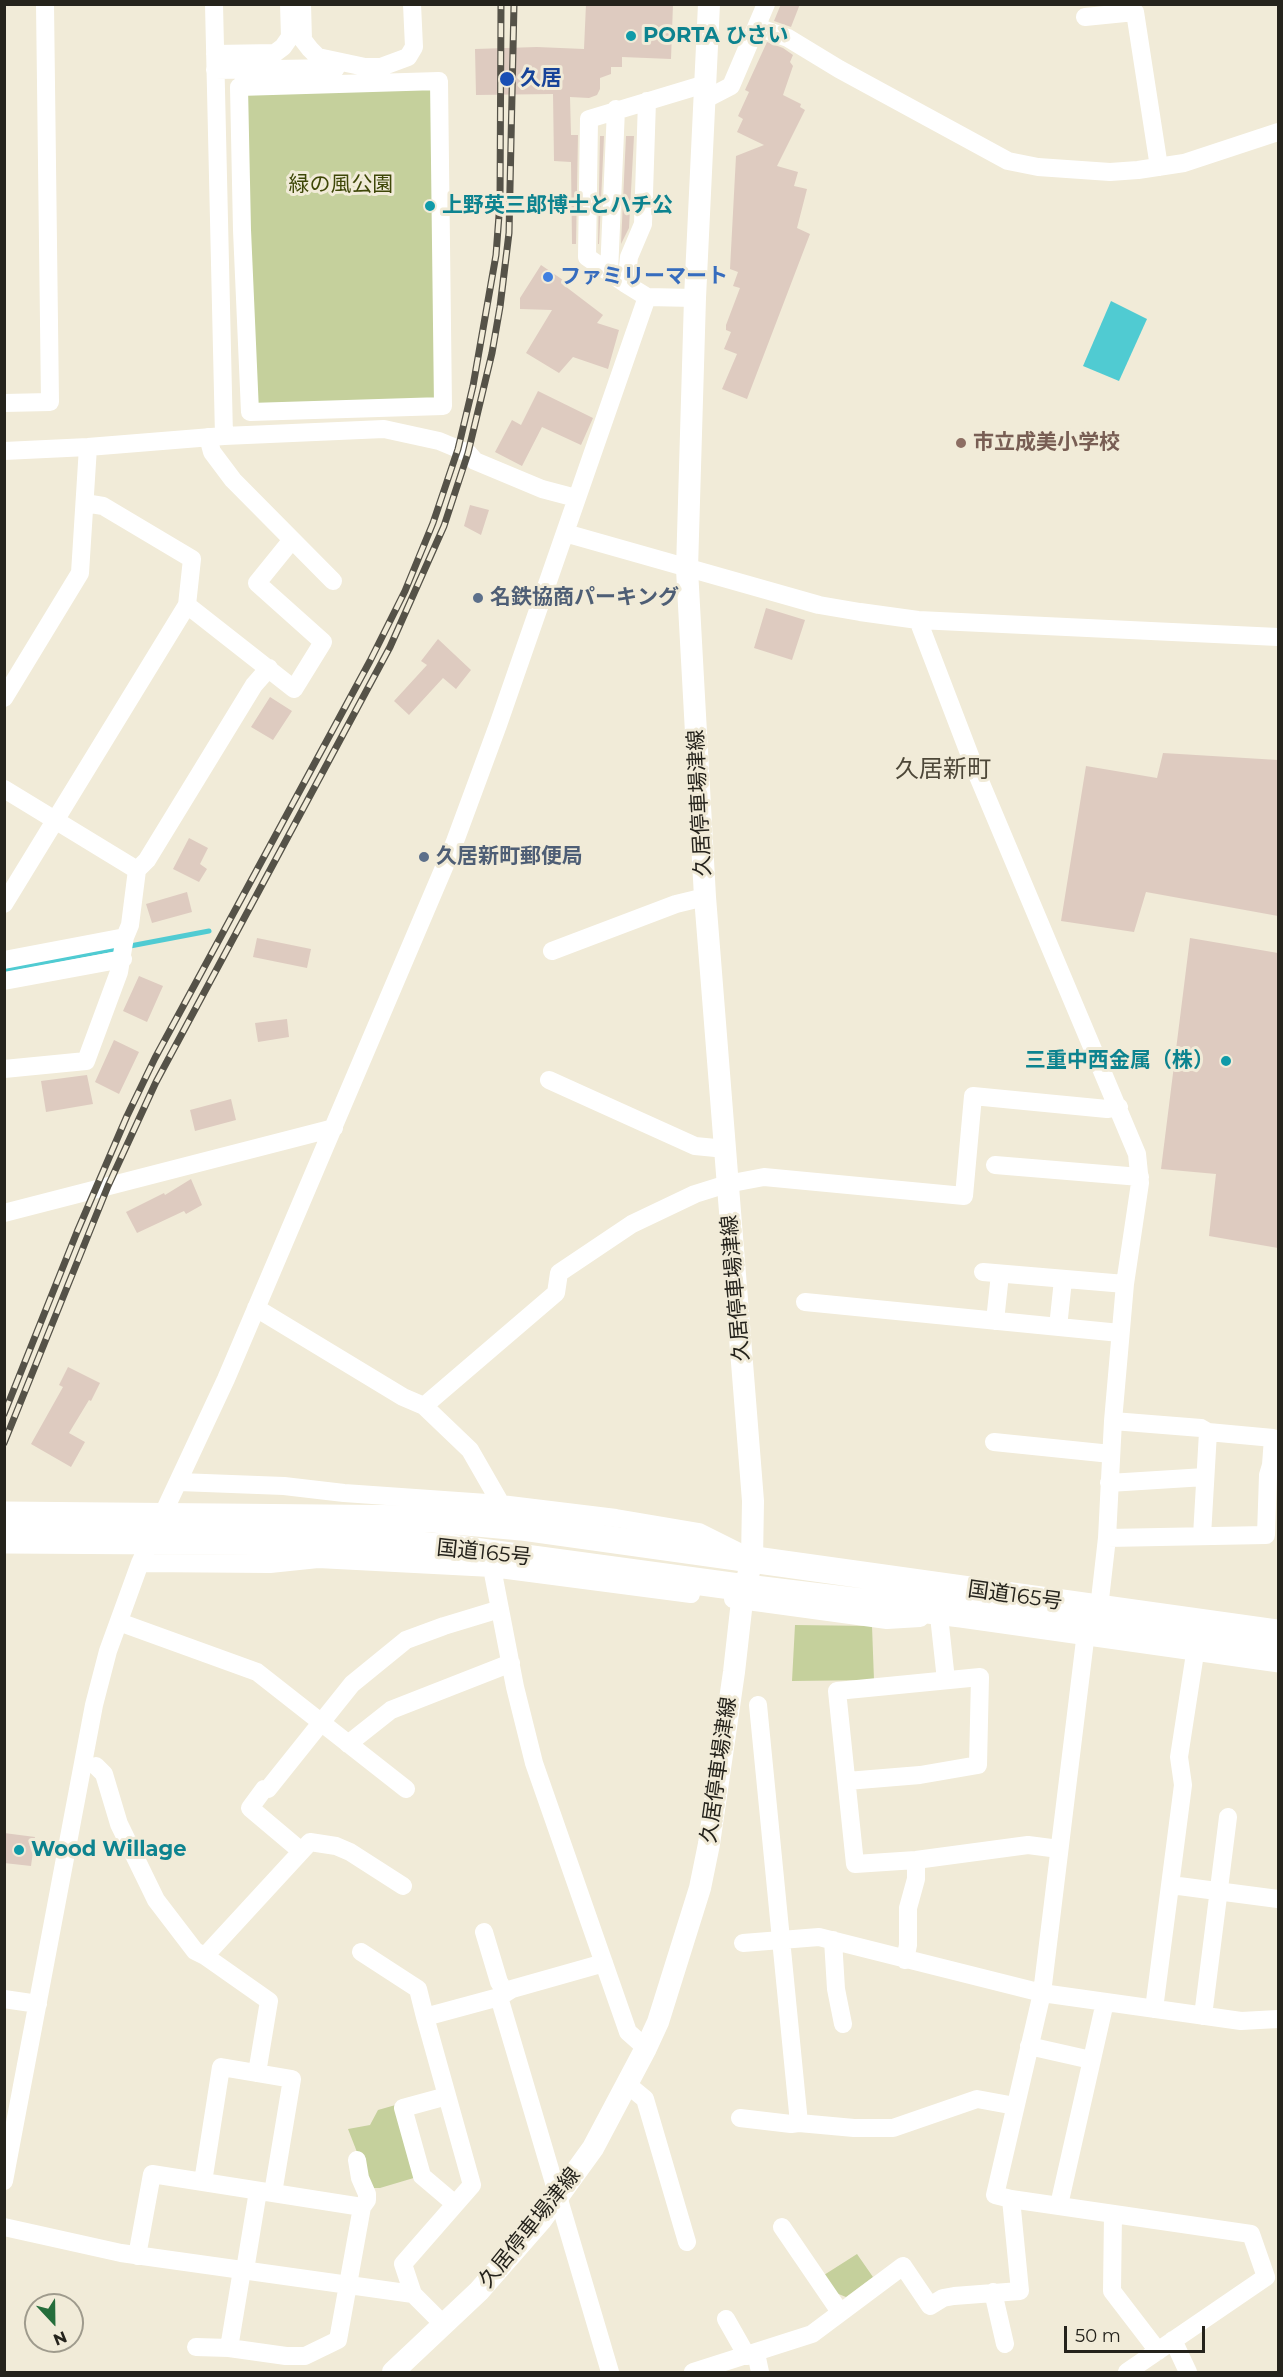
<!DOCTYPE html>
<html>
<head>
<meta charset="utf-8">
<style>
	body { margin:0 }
	#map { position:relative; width:1283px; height:2377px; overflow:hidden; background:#f1ebd8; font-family:Montserrat,sans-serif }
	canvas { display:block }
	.frame { position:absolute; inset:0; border:6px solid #25231c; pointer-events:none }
	.north { position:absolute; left:24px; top:2293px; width:60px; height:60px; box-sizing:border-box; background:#f1ebd8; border:2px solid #9f9b8d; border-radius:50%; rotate:158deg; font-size:16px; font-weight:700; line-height:24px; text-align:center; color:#25231c }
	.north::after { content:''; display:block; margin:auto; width:21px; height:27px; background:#256d3b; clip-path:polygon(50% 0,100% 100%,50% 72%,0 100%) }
	.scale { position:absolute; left:1064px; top:2326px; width:141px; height:27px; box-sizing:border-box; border:3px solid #25231c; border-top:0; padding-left:8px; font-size:18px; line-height:21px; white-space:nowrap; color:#25231c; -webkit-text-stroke:4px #f1ebd8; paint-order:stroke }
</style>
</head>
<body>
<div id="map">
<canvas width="1283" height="2377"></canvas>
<div class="frame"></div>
<div class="north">N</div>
<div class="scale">50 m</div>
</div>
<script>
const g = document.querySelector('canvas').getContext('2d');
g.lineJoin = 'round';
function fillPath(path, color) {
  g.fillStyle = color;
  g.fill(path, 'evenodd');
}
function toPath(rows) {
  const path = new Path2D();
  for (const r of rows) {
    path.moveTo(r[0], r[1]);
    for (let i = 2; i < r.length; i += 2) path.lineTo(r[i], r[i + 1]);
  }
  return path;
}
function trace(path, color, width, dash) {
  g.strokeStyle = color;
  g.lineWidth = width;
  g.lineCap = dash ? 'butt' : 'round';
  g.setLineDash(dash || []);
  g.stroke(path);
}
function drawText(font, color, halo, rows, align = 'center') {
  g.font = font + ' Montserrat,"Noto Sans JP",sans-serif';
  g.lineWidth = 6;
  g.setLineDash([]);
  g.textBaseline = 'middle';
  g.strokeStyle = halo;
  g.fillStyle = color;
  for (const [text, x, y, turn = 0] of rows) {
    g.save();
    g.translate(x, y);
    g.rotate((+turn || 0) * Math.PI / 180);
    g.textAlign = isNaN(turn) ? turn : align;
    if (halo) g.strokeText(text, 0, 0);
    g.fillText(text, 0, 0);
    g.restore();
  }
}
fillPath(toPath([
	[439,81,443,406,250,412,239,87],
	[795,1625,872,1626,874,1680,792,1681],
	[399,2104,417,2177,380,2188,371,2188,348,2129,370,2125,378,2110],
	[857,2254,873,2277,846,2297,836,2293,824,2275]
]), '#c5d09c');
fillPath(toPath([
	[1111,301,1147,319,1119,381,1083,366]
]), '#50cbd2');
trace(toPath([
	[4,970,209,931]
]), '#50cbd2', 5);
fillPath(toPath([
	[586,4,673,4,671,59,622,57,622,67,611,67,611,74,600,78,600,89,597,95,589,98,570,97,571,135,578,135,576,244,572,244,571,162,554,161,553,94,476,95,475,49,537,47,584,49],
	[781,4,800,4,791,27,774,21],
	[767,42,783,48,793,55,790,62,793,66,783,95,801,104,800,107,805,110,777,166,798,172,794,186,807,189,797,228,810,234,747,399,722,389,737,354,724,349,731,332,726,330,726,325,740,288,733,286,738,272,730,269,736,156,764,145,737,132,743,119,738,116,749,92,745,90],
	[600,136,604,136,599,244,598,244],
	[626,136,634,136,629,228,621,244],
	[541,265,563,280,561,283,603,315,597,323,619,330,608,369,573,357,559,373,526,353,552,310,520,309,520,298],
	[538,391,593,418,581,445,542,427,522,466,495,452,512,420,521,425],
	[470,505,489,510,481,535,464,526],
	[766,608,805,620,792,660,754,648],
	[438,639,471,670,456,689,443,678,409,715,394,701,427,665,421,661],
	[270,697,292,711,273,740,251,727],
	[1163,753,1278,760,1278,916,1146,892,1134,932,1061,921,1086,766,1157,778],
	[189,838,208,848,200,864,207,869,199,882,173,869],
	[187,892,192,912,152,923,146,904],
	[257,938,311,949,307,968,253,957],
	[1190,938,1278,953,1278,1248,1209,1236,1216,1174,1161,1169],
	[139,976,163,986,147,1022,123,1011],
	[287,1019,289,1037,258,1042,255,1023],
	[114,1040,139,1052,119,1094,95,1082],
	[87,1075,93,1104,46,1112,41,1081],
	[231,1099,236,1120,195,1131,190,1110],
	[191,1179,202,1205,186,1214,184,1211,137,1233,126,1212,164,1193,165,1195],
	[68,1367,100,1383,91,1401,89,1400,69,1433,85,1442,71,1467,31,1444,63,1387,59,1385],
	[4,1833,35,1837,31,1866,4,1863]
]), '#decbc0');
trace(toPath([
	[214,4,224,436],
	[302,4,303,40,310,49,318,57,365,67,381,67,408,57,414,47,412,4],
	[1085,17,1135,12,1159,167],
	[757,27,788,38,839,69,1008,161,1038,167,1110,172,1138,170,1184,163,1278,132],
	[215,54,275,53,283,47,290,37,289,4],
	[215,70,336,68],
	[439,81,443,406,250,412,242,230,239,87,439,81],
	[704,100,731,86,766,4],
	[609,273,616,109],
	[626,284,629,257,643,224,647,101],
	[647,297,626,284,587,257,589,119,705,84],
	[4,403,50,402,45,4],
	[208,437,212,452,233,480,333,581],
	[4,451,88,447,224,436,384,429,439,441,468,453,475,461,542,489,576,498],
	[565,533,819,605,860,612,918,620,1278,637],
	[187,605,294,689,323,642,257,583,291,541],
	[918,620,977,774,1137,1154,1140,1183,1125,1284,1113,1421,1107,1538,1099,1608],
	[4,698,80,573,88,447],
	[4,789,137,870,130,925,125,937,4,960],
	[137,870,147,860,254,685,269,668],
	[4,904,187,605,192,559,103,506,85,503],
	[552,951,676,904,705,897],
	[4,981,123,959],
	[4,1069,86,1061,119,972,125,937],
	[549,1080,695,1146,726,1149],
	[995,1165,1140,1177],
	[4,1213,334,1128],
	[983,1272,1125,1284],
	[805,1302,1120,1333],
	[256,1308,403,1397,424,1406,470,1450,501,1504],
	[995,1321,1000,1274],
	[1058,1327,1063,1280],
	[424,1406,556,1293,559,1273,632,1224,695,1194,727,1184,764,1177,964,1196,973,1096,1107,1109,1119,1107],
	[1113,1421,1201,1428,1208,1432,1273,1438,1271,1465,1278,1466],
	[994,1442,1111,1454],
	[179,1482,284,1486,344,1493,501,1504,616,1518,699,1532,737,1551],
	[1109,1483,1205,1477],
	[1202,1536,1208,1432],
	[1107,1538,1266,1535,1268,1475,1271,1465],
	[140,1563,270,1564,318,1559,492,1568,691,1594],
	[492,1568,515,1687,534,1763,628,2032,646,2048],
	[733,1599,887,1620,920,1618],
	[939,1616,946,1680],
	[119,1622,257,1672,406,1789],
	[758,1705,799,2123,854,2128,893,2128,977,2099,1015,2106],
	[348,1744,391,1710,511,1663],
	[96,1766,104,1774,119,1824,156,1900,195,1951,205,1956],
	[847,1781,920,1775,978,1765,980,1677,837,1691,855,1864,916,1860,1028,1845,1059,1849],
	[301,1851,250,1808,264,1789,268,1789,352,1684,406,1640,444,1626,500,1609],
	[1171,1885,1278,1899],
	[484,1932,499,1982,506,1993],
	[833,1940,836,1989,843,2024],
	[743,1943,819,1937,1042,1993,1241,2021,1278,2019],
	[361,1952,418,1989,425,2017],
	[905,1960,908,1945,908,1908,916,1879,916,1860],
	[604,1963,512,1989,499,1997,610,2372],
	[4,1999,38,2004],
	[1154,2009,1183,1785,1179,1757,1196,1647],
	[1203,2016,1228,1817],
	[1029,2046,1091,2060],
	[257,2073,269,2001,205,1956,310,1842,336,1846,350,1852,403,1886],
	[628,2085,645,2099,687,2242],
	[447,2096,403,2108,422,2176,455,2204],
	[740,2118,791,2124,799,2123],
	[357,2160,360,2178,367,2194,367,2200,362,2207],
	[4,2181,94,1705,108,1651,140,1563,226,1379,454,844,498,725,647,297,695,298],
	[1011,2199,995,2195,1042,1993,1086,1632],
	[1059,2205,1105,2002],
	[1113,2214,1112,2291,1158,2351],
	[4,2227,121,2253,413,2294,444,2325],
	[782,2227,840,2312],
	[137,2256,152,2174,203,2182],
	[245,2270,258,2191],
	[993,2292,1005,2344],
	[413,2294,403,2264,472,2185,425,2017,499,1997],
	[726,2319,747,2356],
	[1173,2340,1188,2372],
	[196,2347,229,2348,286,2356,305,2356,338,2340,362,2207,273,2193,292,2079,221,2067,203,2182,273,2193],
	[229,2348,242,2270],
	[756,2353,760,2372],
	[693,2372,812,2334,903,2266,930,2306,943,2298,954,2296,1020,2291,1011,2199,1251,2234,1266,2277,1127,2372]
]), '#fff', 18);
trace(toPath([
	[393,2372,479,2291,541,2220,593,2148,646,2048,658,2022,700,1888,709,1844,734,1672,742,1601,752,1559,753,1501,705,897,687,569,695,298,709,4]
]), '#fff', 22);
trace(toPath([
	[4,1515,433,1519,521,1527,1278,1633],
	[4,1540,341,1542,444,1547,746,1588,961,1614,1278,1659]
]), '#fff', 27);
const rail = toPath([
	[4,1414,77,1232,127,1116,155,1058,370,661,405,591,433,523,458,449,473,386,496,255,500,202,501,4],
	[4,1443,108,1186,156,1082,390,647,444,526,468,453,492,353,500,307,509,233,514,4]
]);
trace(rail, '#555248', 7);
trace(rail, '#f1ebd8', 4.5, [14]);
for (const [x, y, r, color] of [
	[631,36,6,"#0f9aa8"],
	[507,79,8,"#1a4fb4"],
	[430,206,6,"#0f9aa8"],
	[548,277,6,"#3f7fe0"],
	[961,443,6,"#8d6e63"],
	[478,598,6,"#5c6f8a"],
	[424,857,6,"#5c6f8a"],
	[1226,1061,6,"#0f9aa8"],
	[19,1850,6,"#0f9aa8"]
]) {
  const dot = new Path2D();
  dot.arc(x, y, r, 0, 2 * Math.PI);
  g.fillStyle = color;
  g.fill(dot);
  trace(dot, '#f1ebd8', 2);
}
drawText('bold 21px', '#0d838f', '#f1ebd8', [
	["PORTA ひさい",643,36],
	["上野英三郎博士とハチ公",442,206],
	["三重中西金属（株）",1214,1061,"right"],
	["Wood Willage",31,1850]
], 'left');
drawText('bold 21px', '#164399', '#f1ebd8', [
	["久居",520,79]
], 'left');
drawText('21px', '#3e4707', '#f1ebd8', [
	["緑の風公園",341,185]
]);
drawText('bold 21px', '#366cbe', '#f1ebd8', [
	["ファミリーマート",560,277]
], 'left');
drawText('bold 21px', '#785e54', '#f1ebd8', [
	["市立成美小学校",973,443]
], 'left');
drawText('bold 21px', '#4e5e75', '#f1ebd8', [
	["名鉄協商パーキング",490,598],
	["久居新町郵便局",436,857]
], 'left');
drawText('21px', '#25231c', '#f1ebd8', [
	["久居停車場津線",700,803,-93],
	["久居停車場津線",736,1288,-95],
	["国道165号",484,1553,6],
	["国道165号",1015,1596,8],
	["久居停車場津線",719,1770,-82],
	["久居停車場津線",530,2228,-51]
]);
drawText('24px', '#4d4738', '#f1ebd8', [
	["久居新町",943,770]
]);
</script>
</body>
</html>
